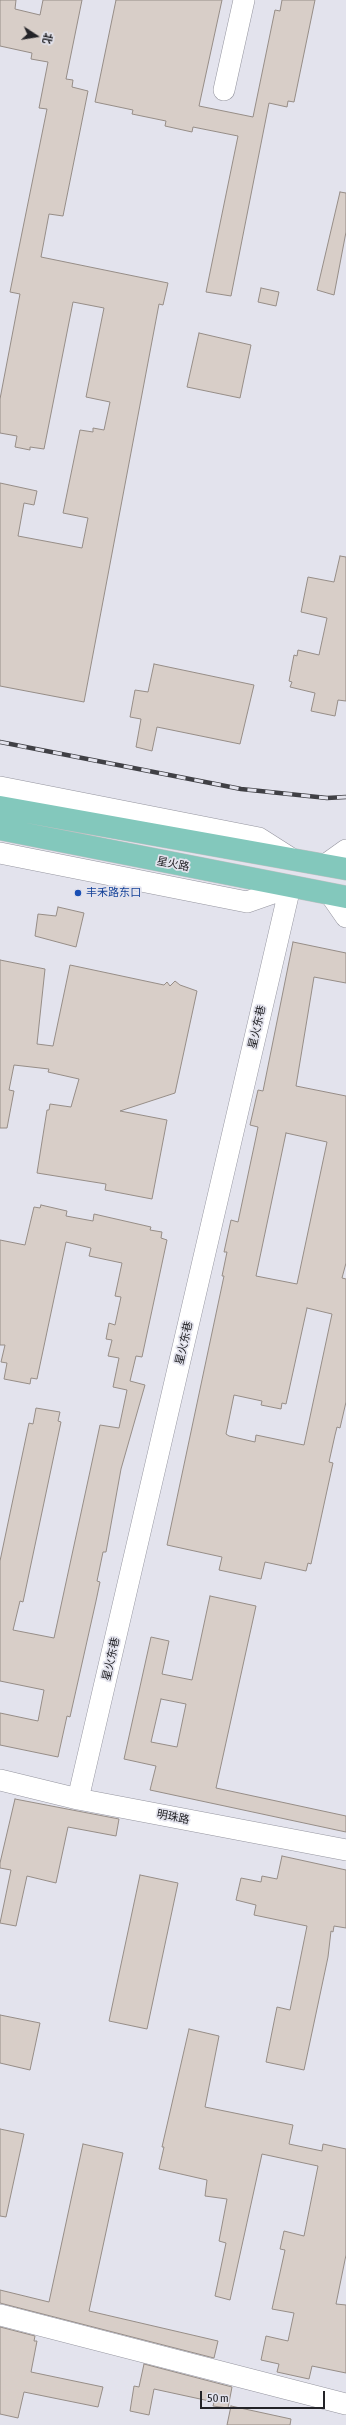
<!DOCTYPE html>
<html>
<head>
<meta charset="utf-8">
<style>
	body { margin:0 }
	#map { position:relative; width:346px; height:2425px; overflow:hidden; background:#e3e3ed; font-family:"Asap Condensed","Noto Sans SC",sans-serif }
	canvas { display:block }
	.north { position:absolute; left:16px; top:16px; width:40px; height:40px; -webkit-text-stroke:3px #e3e3ed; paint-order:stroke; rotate:102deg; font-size:11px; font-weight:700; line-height:16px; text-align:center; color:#232327 }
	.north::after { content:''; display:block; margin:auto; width:14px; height:18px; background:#232327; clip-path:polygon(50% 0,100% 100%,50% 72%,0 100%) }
	.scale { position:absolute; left:200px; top:2391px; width:125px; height:18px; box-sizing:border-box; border:2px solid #232327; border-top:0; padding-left:5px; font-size:12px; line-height:14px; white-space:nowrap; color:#232327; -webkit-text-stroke:3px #e3e3ed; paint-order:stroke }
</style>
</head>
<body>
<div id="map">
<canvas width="346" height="2425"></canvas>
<div class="north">北</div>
<div class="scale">50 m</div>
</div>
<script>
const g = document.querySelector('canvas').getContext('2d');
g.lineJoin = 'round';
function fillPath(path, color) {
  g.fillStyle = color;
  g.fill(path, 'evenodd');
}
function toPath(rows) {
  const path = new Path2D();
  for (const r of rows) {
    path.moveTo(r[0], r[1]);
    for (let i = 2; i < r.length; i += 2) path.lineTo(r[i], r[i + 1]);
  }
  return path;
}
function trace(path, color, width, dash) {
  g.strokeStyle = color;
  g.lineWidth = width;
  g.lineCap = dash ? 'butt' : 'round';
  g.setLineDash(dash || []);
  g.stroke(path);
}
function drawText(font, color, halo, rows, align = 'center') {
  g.font = font + ' "Asap Condensed","Noto Sans SC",sans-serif';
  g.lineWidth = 3.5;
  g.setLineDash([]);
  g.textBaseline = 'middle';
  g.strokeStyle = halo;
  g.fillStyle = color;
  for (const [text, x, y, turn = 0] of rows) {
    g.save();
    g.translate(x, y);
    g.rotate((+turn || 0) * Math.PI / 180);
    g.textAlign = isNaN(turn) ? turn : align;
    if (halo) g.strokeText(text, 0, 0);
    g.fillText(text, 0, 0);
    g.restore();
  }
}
const building = toPath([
	[0,0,16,0,15,9,40,15,43,0,82,0,66,79,73,80,72,87,88,91,63,216,49,214,41,257,168,283,163,305,159,304,84,702,0,686,0,483,37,491,34,505,24,503,18,536,82,548,88,518,63,513,80,430,93,432,93,428,104,430,110,402,86,397,104,308,73,302,44,449,30,447,30,450,15,447,17,436,0,433,0,399,20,294,10,292,47,109,39,108,48,62,31,59,32,53,0,46,0,0],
	[116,0,222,0,199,106,253,117,275,10,280,11,282,0,315,0,294,102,288,101,287,107,269,103,231,296,206,292,238,136,193,127,192,132,165,126,166,121,132,114,133,110,95,102,116,0],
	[340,192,346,193,346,232,334,295,317,290,340,192],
	[261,288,279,292,276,306,258,302,261,288],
	[199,333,251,345,240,398,187,387,199,333],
	[340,556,346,557,346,701,338,700,335,716,311,711,315,693,290,687,292,682,289,681,294,655,297,656,298,650,319,655,327,618,301,612,308,577,334,582,340,556],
	[154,664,254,685,240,744,157,727,152,751,136,747,141,719,130,717,135,690,148,692,154,664],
	[58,907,84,913,76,947,35,936,38,914,56,916,58,907],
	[293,942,346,953,346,983,314,977,296,1086,346,1096,346,1263,342,1278,346,1279,346,1402,340,1428,337,1427,335,1435,329,1462,333,1463,311,1564,308,1563,306,1571,265,1562,261,1579,219,1570,222,1557,167,1545,224,1276,222,1276,227,1252,224,1252,231,1220,238,1222,256,1137,258,1127,250,1125,258,1090,263,1091,293,942],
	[286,1133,327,1142,297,1284,256,1276,286,1133],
	[307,1308,332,1314,304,1445,256,1435,255,1442,229,1436,226,1434,234,1395,262,1401,261,1405,281,1409,282,1403,286,1404,307,1308],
	[0,960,45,969,37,1044,53,1046,70,965,164,985,167,982,170,986,175,981,180,985,197,991,175,1093,120,1111,167,1120,152,1199,105,1190,106,1184,37,1173,47,1110,49,1110,50,1104,71,1107,79,1079,48,1072,49,1069,14,1065,9,1090,14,1091,7,1128,0,1128,0,960],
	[41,1205,67,1211,66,1216,93,1221,94,1214,151,1227,150,1230,162,1232,161,1238,167,1240,142,1357,136,1356,130,1381,145,1385,121,1469,106,1552,103,1552,97,1581,100,1582,96,1601,70,1717,67,1716,58,1757,0,1745,0,1713,38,1721,44,1690,0,1681,0,1561,29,1423,33,1424,36,1408,60,1412,58,1421,61,1422,23,1602,20,1601,13,1630,54,1638,100,1425,119,1428,127,1390,113,1387,119,1358,108,1356,112,1340,106,1339,109,1323,115,1325,121,1297,115,1296,122,1263,89,1256,91,1248,66,1242,37,1379,31,1378,30,1384,4,1379,7,1363,1,1362,5,1345,0,1345,0,1240,25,1245,34,1207,40,1208,41,1205],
	[210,1596,256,1606,216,1788,346,1816,346,1832,150,1790,156,1766,124,1759,151,1637,169,1641,162,1674,192,1680,210,1596],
	[161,1699,186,1704,177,1747,151,1742,161,1699],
	[15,1799,119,1819,116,1836,68,1827,56,1883,27,1876,16,1926,0,1923,11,1870,0,1868,0,1863,15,1799],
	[282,1856,346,1870,346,1928,334,1926,333,1932,331,1931,328,1957,304,2070,266,2062,277,2007,290,2010,307,1926,254,1915,256,1905,236,1900,241,1878,261,1882,262,1876,277,1879,282,1856],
	[140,1875,178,1883,147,2029,109,2021,140,1875],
	[0,2015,40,2023,30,2070,0,2063,0,2015],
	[189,2029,219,2036,205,2107,293,2125,289,2144,322,2151,323,2144,346,2149,346,2255,336,2304,346,2305,346,2373,312,2366,309,2379,277,2372,279,2364,261,2360,266,2336,288,2341,294,2313,272,2309,285,2250,280,2249,284,2231,304,2236,318,2166,262,2154,230,2300,215,2296,226,2243,219,2241,227,2199,205,2196,207,2180,159,2169,164,2147,162,2147,189,2029],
	[0,2129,24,2134,6,2217,0,2216,0,2129],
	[83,2144,123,2153,89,2311,218,2341,214,2358,0,2303,0,2290,49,2302,83,2144],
	[0,2327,35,2336,34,2341,37,2341,31,2372,103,2387,98,2407,24,2392,18,2418,0,2414,0,2327],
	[144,2364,232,2387,228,2408,213,2406,214,2402,154,2389,149,2415,130,2411,134,2386,139,2387,144,2364],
	[231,2406,291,2419,290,2425,227,2425,231,2406]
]);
fillPath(building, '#d8cec8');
trace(building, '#968d87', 1);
const minor = toPath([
	[224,90,244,0],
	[0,787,259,838,292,859],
	[0,853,247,902,290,887],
	[325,865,346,850],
	[330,894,346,917],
	[0,1780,78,1799,346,1850],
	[78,1799,290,887],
	[0,2315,346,2404]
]);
const major = toPath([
	[0,807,346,869],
	[0,829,346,897]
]);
trace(minor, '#95959f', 22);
trace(major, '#c1c1c3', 23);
trace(minor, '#fff', 21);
trace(major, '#83c8bc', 22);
const rail = toPath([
	[0,742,241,789,327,798,346,797]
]);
trace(rail, '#404045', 4.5);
trace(rail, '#e3e3ed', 3, [9]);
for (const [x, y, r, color] of [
	[78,893,4,"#1a4fb4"]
]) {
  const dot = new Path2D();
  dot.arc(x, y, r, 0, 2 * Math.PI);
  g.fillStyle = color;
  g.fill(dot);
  trace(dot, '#e3e3ed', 1.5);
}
drawText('11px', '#232327', '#e3e3ed', [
	["星火路",173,864,11],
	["星火东巷",257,1027,-77],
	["星火东巷",184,1343,-77],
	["星火东巷",111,1659,-77],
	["明珠路",173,1817,11]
]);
drawText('11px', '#164399', '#e3e3ed', [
	["丰禾路东口",86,893]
], 'left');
</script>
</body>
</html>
